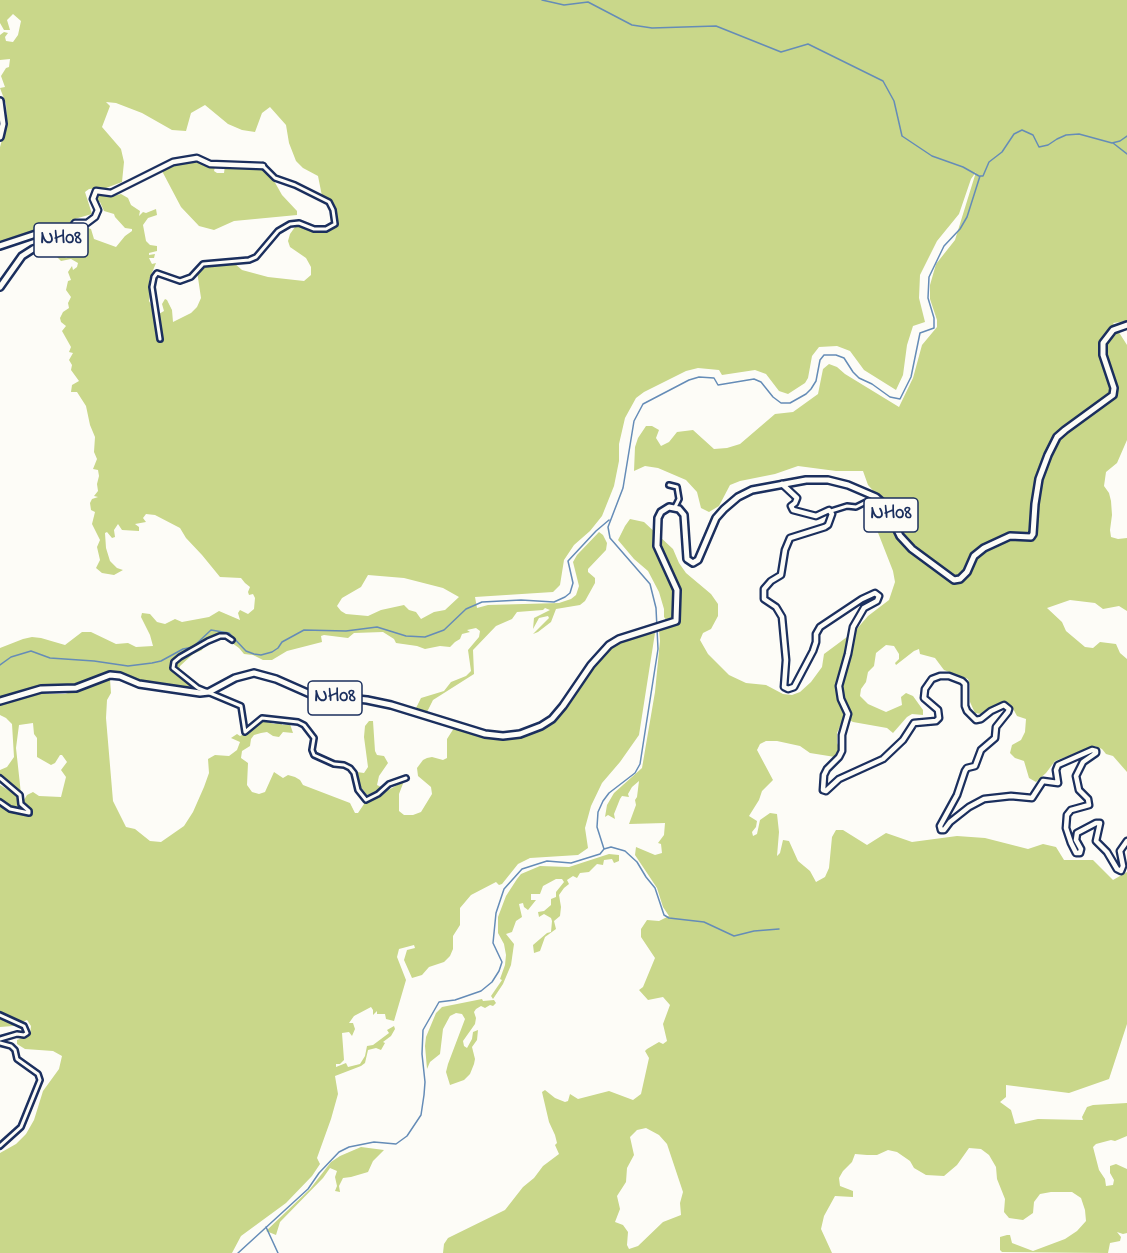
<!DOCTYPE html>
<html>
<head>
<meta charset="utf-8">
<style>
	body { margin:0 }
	canvas { display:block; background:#fdfcf7 }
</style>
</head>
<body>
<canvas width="1127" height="1253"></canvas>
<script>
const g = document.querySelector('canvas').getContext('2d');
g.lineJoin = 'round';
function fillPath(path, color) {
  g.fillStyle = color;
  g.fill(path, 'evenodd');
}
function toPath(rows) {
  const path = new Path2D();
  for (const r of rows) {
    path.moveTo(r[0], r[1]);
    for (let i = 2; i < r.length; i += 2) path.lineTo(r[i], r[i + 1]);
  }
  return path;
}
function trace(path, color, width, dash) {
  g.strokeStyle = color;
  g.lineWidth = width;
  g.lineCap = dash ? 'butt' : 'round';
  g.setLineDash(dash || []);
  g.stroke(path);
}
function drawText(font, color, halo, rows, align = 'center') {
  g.font = font + ' "Indie Flower",sans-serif';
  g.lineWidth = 6;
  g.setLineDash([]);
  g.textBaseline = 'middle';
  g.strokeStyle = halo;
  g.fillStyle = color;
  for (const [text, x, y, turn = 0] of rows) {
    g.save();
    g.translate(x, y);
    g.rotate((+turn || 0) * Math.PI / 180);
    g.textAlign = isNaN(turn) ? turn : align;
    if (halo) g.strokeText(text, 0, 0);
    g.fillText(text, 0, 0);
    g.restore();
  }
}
fillPath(toPath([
	[0,0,1127,0,1127,321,1113,323,1127,345,1127,440,1117,463,1106,472,1104,486,1109,493,1111,501,1112,515,1110,530,1111,537,1118,539,1127,538,1127,611,1119,606,1103,609,1095,603,1070,600,1047,608,1062,622,1066,631,1085,647,1093,648,1100,642,1116,644,1120,653,1127,659,1127,772,1113,756,1106,754,1102,749,1095,746,1055,761,1046,773,1036,782,1029,778,1024,761,1015,758,1010,753,1012,745,1021,740,1025,732,1026,719,1017,716,1011,705,1001,702,981,714,975,713,970,702,970,685,968,679,944,670,935,658,920,654,919,649,914,651,896,665,895,663,899,659,899,654,894,646,886,645,876,653,874,666,868,672,866,682,861,689,860,696,868,704,886,712,902,705,901,697,906,693,913,696,923,710,923,715,912,714,907,717,893,733,887,728,853,722,844,717,837,733,837,743,840,749,835,757,810,753,800,746,777,741,766,741,760,744,757,750,773,780,762,791,759,800,749,816,757,821,756,827,752,832,753,836,757,834,760,820,770,813,777,814,779,832,777,856,780,853,783,840,789,841,798,861,810,871,816,882,825,877,829,868,832,837,836,830,843,830,867,845,886,833,912,842,957,836,985,838,1028,849,1043,844,1056,847,1064,860,1093,860,1113,880,1127,872,1127,1024,1109,1079,1069,1093,1006,1085,1006,1097,1000,1102,1011,1110,1015,1124,1038,1119,1083,1120,1082,1117,1087,1107,1093,1105,1127,1103,1127,1136,1115,1141,1111,1140,1096,1144,1093,1147,1099,1170,1105,1179,1106,1186,1113,1185,1114,1180,1110,1173,1110,1166,1116,1164,1127,1169,1127,1233,1123,1234,1117,1232,1121,1237,1120,1241,1110,1243,1108,1253,1002,1252,1000,1250,1000,1237,1007,1235,1010,1235,1012,1243,1033,1251,1065,1239,1077,1231,1086,1221,1085,1210,1081,1198,1072,1192,1051,1192,1040,1194,1034,1202,1033,1213,1023,1220,1009,1218,1004,1212,1005,1199,997,1179,996,1167,989,1155,981,1149,969,1148,957,1165,944,1176,926,1175,914,1168,910,1161,897,1152,888,1150,877,1155,867,1155,855,1154,852,1162,843,1171,839,1178,840,1186,853,1191,853,1197,835,1196,824,1216,821,1229,832,1253,443,1253,444,1244,448,1238,505,1210,523,1187,534,1178,543,1166,559,1154,555,1145,557,1143,555,1135,549,1122,542,1092,545,1090,555,1098,565,1102,568,1101,570,1094,578,1099,609,1091,633,1100,641,1094,649,1058,645,1051,647,1049,659,1042,663,1044,667,1041,663,1024,670,1005,663,997,648,1000,639,990,643,987,655,958,641,937,641,929,647,920,659,921,669,916,663,907,657,888,635,855,636,847,655,855,662,853,661,844,658,843,664,835,665,823,629,824,636,805,635,800,637,797,639,781,632,787,628,794,629,797,622,796,620,799,614,814,615,819,608,815,605,817,607,805,614,793,642,768,655,692,660,641,659,630,671,627,664,617,664,609,659,592,648,571,634,559,618,540,625,526,630,519,644,522,673,549,679,563,686,573,711,594,718,604,718,616,711,629,703,633,700,640,708,654,729,675,746,683,766,685,783,694,792,695,800,692,811,682,822,667,824,654,855,631,868,616,889,600,895,582,893,571,875,525,873,513,877,495,868,485,863,471,836,471,798,466,775,474,740,481,730,485,719,506,709,512,701,508,697,492,686,480,658,468,645,466,634,471,635,447,638,438,646,426,652,426,659,430,656,438,661,446,669,442,677,432,693,430,714,449,727,448,740,444,775,414,793,412,818,394,823,369,829,364,837,367,845,374,899,407,913,378,922,345,937,327,937,320,930,299,930,285,936,264,955,240,976,172,971,179,959,214,937,241,920,275,919,298,925,322,913,326,907,345,903,375,896,390,864,370,850,351,837,346,819,347,812,356,808,378,805,383,788,394,779,391,766,374,755,370,722,375,719,370,698,368,686,371,644,392,636,398,625,418,619,444,619,461,614,486,602,516,590,531,574,545,564,560,560,585,553,592,475,597,477,608,488,605,559,603,571,599,576,595,579,586,573,562,577,555,599,532,603,535,607,543,606,550,588,569,588,572,595,578,595,583,585,601,580,605,556,609,551,622,538,632,533,634,549,618,548,616,539,618,533,629,534,618,550,610,545,608,543,610,517,612,512,619,496,626,473,650,474,674,433,700,427,712,416,708,421,698,444,691,451,682,466,676,471,671,468,650,479,637,480,631,476,628,467,630,470,632,462,634,460,639,455,642,450,647,440,646,425,649,417,646,396,643,394,639,383,632,354,633,348,638,324,635,321,636,322,642,287,651,272,660,263,660,253,655,244,654,239,648,225,638,204,646,202,650,193,654,180,666,179,670,190,680,199,687,209,689,193,692,143,684,119,674,108,673,69,688,36,687,0,699,0,648,23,639,32,637,41,638,65,645,82,632,91,632,116,644,128,643,136,647,153,646,150,635,141,617,142,613,150,614,157,622,165,624,175,619,182,622,209,617,219,611,240,620,238,613,240,610,248,614,254,609,255,598,253,594,249,595,248,592,250,587,245,583,241,578,220,577,202,555,186,538,180,528,155,515,146,514,143,518,146,522,135,524,139,527,139,531,122,530,118,524,114,530,115,537,112,538,107,532,105,533,106,548,110,561,117,568,123,570,114,575,102,573,96,568,100,560,97,547,100,540,92,524,95,512,91,510,90,503,92,499,98,497,94,496,98,491,97,484,99,476,98,470,93,469,97,459,94,452,95,437,90,425,86,406,77,392,71,392,72,385,79,381,71,370,72,365,69,360,73,353,69,352,71,347,62,331,66,326,61,322,60,318,63,312,69,308,68,303,71,297,66,290,68,281,71,280,68,272,72,266,73,270,77,267,78,263,71,259,61,261,57,257,61,251,66,258,79,249,80,236,77,230,82,226,91,229,94,239,116,247,125,236,132,231,132,229,125,228,115,217,114,214,104,211,100,202,97,202,94,198,96,192,113,196,121,194,128,198,131,205,140,211,139,216,143,212,146,213,156,209,157,215,148,218,143,225,146,241,150,245,157,246,157,251,149,253,149,255,155,254,154,258,149,258,152,264,156,263,149,280,152,292,150,293,149,301,157,315,164,311,162,304,165,299,167,300,172,310,173,322,191,313,197,307,201,298,197,271,203,265,233,262,242,270,268,277,304,281,311,275,311,267,306,258,290,247,288,241,290,234,295,227,301,225,324,229,334,226,338,221,333,206,322,196,318,176,303,168,296,161,289,143,286,125,270,107,262,113,255,132,242,130,228,124,205,105,191,113,186,131,172,130,142,113,116,103,106,102,110,106,102,127,121,149,124,162,122,182,106,188,89,189,85,192,92,214,71,220,70,231,29,234,0,244,0,147,7,122,6,104,0,88,5,87,1,76,6,68,9,67,10,59,0,60,0,35,4,32,8,33,5,37,6,41,13,42,18,35,21,21,13,14,7,20,10,30,4,30,0,23],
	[368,575,404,578,443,588,459,597,445,610,434,612,421,619,416,612,409,610,404,605,381,610,368,616,346,614,341,611,337,606,342,598,361,587],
	[646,1128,659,1135,667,1144,683,1192,680,1203,681,1215,663,1222,638,1246,629,1249,627,1245,628,1232,623,1225,615,1222,620,1209,617,1196,626,1182,627,1168,634,1155,630,1137,637,1130],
	[197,159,215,167,214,171,217,173,224,173,225,166,261,167,273,179,282,195,297,211,297,215,234,221,214,230,199,226,181,207,162,171,172,164],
	[655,633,639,735,620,762,602,783,591,806,585,828,588,848,578,855,530,858,518,864,502,884,499,885,496,882,471,895,460,908,460,925,453,936,453,949,450,956,444,962,429,967,422,975,412,978,404,960,407,950,415,948,414,945,399,949,397,957,406,980,394,1021,386,1019,385,1014,377,1014,377,1011,373,1015,373,1010,371,1007,354,1016,349,1023,353,1023,355,1029,352,1036,349,1032,342,1033,344,1060,340,1064,336,1064,336,1067,346,1063,348,1067,360,1064,365,1056,367,1046,373,1045,389,1033,387,1030,394,1026,395,1029,391,1036,383,1042,385,1043,381,1050,376,1048,368,1050,365,1063,361,1066,335,1076,338,1094,331,1119,317,1158,320,1164,312,1176,286,1203,241,1236,232,1253,0,1253,0,1153,16,1144,26,1134,34,1120,43,1091,59,1069,62,1056,53,1051,25,1049,17,1044,17,1040,30,1035,31,1026,27,1020,13,1026,0,1027,0,785,24,800,27,795,33,792,39,796,61,797,66,777,61,770,67,762,62,755,60,755,55,763,51,765,37,757,37,738,34,734,33,723,19,725,16,748,21,794,0,776,0,770,7,767,14,757,12,724,6,718,0,715,0,703,33,694,65,694,110,679,111,693,107,700,106,718,113,801,126,827,135,829,150,841,161,842,184,826,193,812,204,787,209,773,208,759,215,755,229,756,237,750,240,742,231,738,237,734,240,736,244,734,264,721,274,724,281,722,282,725,290,724,293,733,283,732,279,737,273,736,267,732,261,733,254,735,251,739,250,746,242,751,241,758,248,763,247,785,252,792,259,794,265,792,274,772,283,778,288,775,295,777,300,780,303,785,350,803,355,813,358,813,366,801,373,799,404,781,399,794,399,811,404,815,413,815,421,812,432,794,431,787,418,776,417,768,423,760,427,758,432,757,443,760,447,758,447,739,454,728,485,738,516,739,536,732,550,725,570,704,593,668,609,650,629,638],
	[369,721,373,721,375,751,377,755,384,756,388,763,379,776,377,785,381,787,378,791,367,795,360,786,357,772,364,773,368,767,364,737,365,726],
	[609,854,619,855,619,861,614,863,612,859,604,860,603,865,597,864,589,872,580,873,577,878,573,876,567,880,569,884,564,888,559,895,561,907,560,916,554,921,556,929,545,937,540,951,534,953,533,945,547,933,551,932,552,921,551,918,544,914,539,917,538,912,544,911,551,905,551,899,556,897,556,892,564,882,562,879,556,879,543,886,540,894,531,894,531,900,536,900,528,910,524,907,523,903,519,904,522,917,516,921,512,932,506,934,514,944,511,965,503,984,493,999,491,996,502,980,500,979,505,965,506,955,504,944,498,933,498,917,506,896,517,879,521,874,540,866,569,867],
	[482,999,483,1001,494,1000,496,1003,493,1006,490,1005,485,1008,481,1006,476,1009,474,1012,476,1018,475,1024,463,1041,464,1046,467,1048,472,1039,473,1032,478,1030,477,1040,472,1047,475,1059,474,1064,470,1074,464,1080,450,1085,446,1072,448,1064,465,1019,462,1014,456,1013,450,1016,443,1029,440,1054,430,1062,427,1069,425,1046,426,1037,436,1013,442,1007],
	[361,1147,384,1150,373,1161,368,1172,351,1177,343,1178,339,1186,340,1192,335,1191,337,1186,335,1177,337,1171,330,1168,323,1178,280,1222,276,1235,266,1231,310,1189,331,1162,340,1156]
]), '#c9d78a');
trace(toPath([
	[542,0,564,5,588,2,632,25,652,28,716,26,781,52,808,44,883,81,894,101,902,136,932,156,963,167,979,176],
	[1113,143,1127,154],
	[0,665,11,657,31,651,50,658,94,661,128,666,152,663,161,661,183,649,193,647,211,630,229,633,246,651,254,654,261,655,272,652,278,648,282,642,304,630,346,631,377,627,406,636,425,637,444,630,466,609,482,602,521,600,554,602,565,597,570,593,573,583,568,561,596,531,609,520],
	[604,849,597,827,598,812,603,801,609,793,635,773,640,764,658,649,656,608,650,584,610,538,608,527,623,488,634,421,643,404,689,380,699,377,714,378,718,385,754,379,761,382,773,397,781,403,790,403,806,394,811,389,816,381,820,360,824,355,836,355,844,358,853,372,859,378,872,384,890,397,900,399,911,377,920,333,934,328,934,318,928,298,929,277,944,246,960,229,967,217,980,176,983,176,989,162,1002,152,1014,134,1022,130,1033,135,1039,147,1048,145,1057,139,1066,135,1079,134,1112,143,1120,141,1127,136],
	[266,1227,278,1253],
	[238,1253,308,1189,319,1173,339,1152,349,1147,374,1142,396,1144,407,1136,421,1115,424,1095,425,1082,422,1054,423,1030,439,1002,455,1000,481,991,492,982,499,971,502,962,493,943,496,913,504,889,522,869,547,861,571,863,600,854,604,849,611,847,625,851,637,862,646,877,655,888,664,915,669,918,704,922,734,936,754,931,779,929]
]), '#658cb7', 1.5);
const street = toPath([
	[160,339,152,287,154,277,157,273,180,281,191,277,203,264,249,260,256,257,278,231,290,224,299,223,314,229,326,229,335,224,333,210,329,202,295,185,275,178,263,166],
	[669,485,677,487,679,499,675,507],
	[831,511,847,506,856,507,874,498],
	[232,640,226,636,220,636,208,641,180,657,174,662,173,668,198,688,241,706,245,732,262,718,298,722,304,725,314,738,312,750,314,755,334,764,344,765,350,768,354,773,358,790,366,800,378,794,389,784,406,778],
	[0,778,20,795,21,804,29,811,29,813,10,809,0,802],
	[0,1015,24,1026,27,1033,24,1035,17,1034,0,1039],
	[0,1043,11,1046,15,1050,17,1059,38,1074,40,1080,21,1127,0,1146]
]);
const secondary = toPath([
	[66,237,75,223,87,223,95,217,98,210,93,199,96,191,111,193,173,162,197,158,210,164,263,166],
	[782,484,797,498,795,503,791,506,793,510,816,516,829,510,832,514,828,525,825,527,790,538,785,550,781,575,771,581,764,589,764,599,776,607,782,617,786,660,784,687,788,689,794,687,813,651,816,642,816,634,820,627,862,599,875,593,879,596,877,601,864,608,853,627,848,654,839,686,841,699,848,714,842,735,842,751,839,757,827,769,824,775,823,790,826,791,839,779,883,759,903,740,914,723,936,721,939,718,938,710,924,698,925,689,932,679,940,676,949,676,962,681,965,684,965,706,967,711,976,720,981,719,991,711,1004,705,1009,709,1008,712,996,727,995,738,981,750,975,766,967,768,965,771,957,795,940,826,941,830,944,830,950,822,969,807,984,799,1011,796,1032,798,1043,781,1058,783,1056,770,1058,765,1092,750,1096,751,1096,753,1083,762,1076,776,1079,790,1088,799,1089,805,1071,810,1067,815,1066,828,1071,843,1076,853,1080,853,1081,849,1076,840,1077,833,1096,823,1100,823,1096,841,1107,852,1117,869,1121,871,1123,866,1120,851,1127,841]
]);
const primary = toPath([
	[0,101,3,124,0,137],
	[0,246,42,232,63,229,66,232,66,237,62,240,33,249,22,256,0,287],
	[0,701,41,689,76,688,110,675,120,676,139,684,200,693,209,692,235,678,254,673,276,679,310,694,367,700,391,705,485,734,503,736,520,734,541,726,552,719,563,706,591,665,609,645,619,639,676,621,677,590,657,546,658,518,661,512,669,507,679,509,684,515,687,559,693,563,698,560,716,518,724,509,738,497,752,490,806,480,828,480,848,485,876,497,885,505,900,536,912,549,954,580,960,579,967,572,974,556,984,548,1010,536,1031,537,1033,534,1035,504,1039,479,1048,455,1057,437,1065,430,1113,395,1114,388,1103,355,1103,343,1113,330,1127,325]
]);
trace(street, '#1b2f5e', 8);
trace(secondary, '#1b2f5e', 9);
trace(primary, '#1b2f5e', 10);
trace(street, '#fdfcf7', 3);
trace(secondary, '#fdfcf7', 4.5);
trace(primary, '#fdfcf7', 5);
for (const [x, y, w] of [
	[61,240,54],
	[891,515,54],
	[335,698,54]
]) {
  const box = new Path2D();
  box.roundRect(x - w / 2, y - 17, w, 34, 4.5);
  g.fillStyle = '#fdfcf7';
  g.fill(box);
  trace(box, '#1b2f5e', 1.5);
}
drawText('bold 20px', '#1b2f5e', null, [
	["NH08",61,240],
	["NH08",891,515],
	["NH08",335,698]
]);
</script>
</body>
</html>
